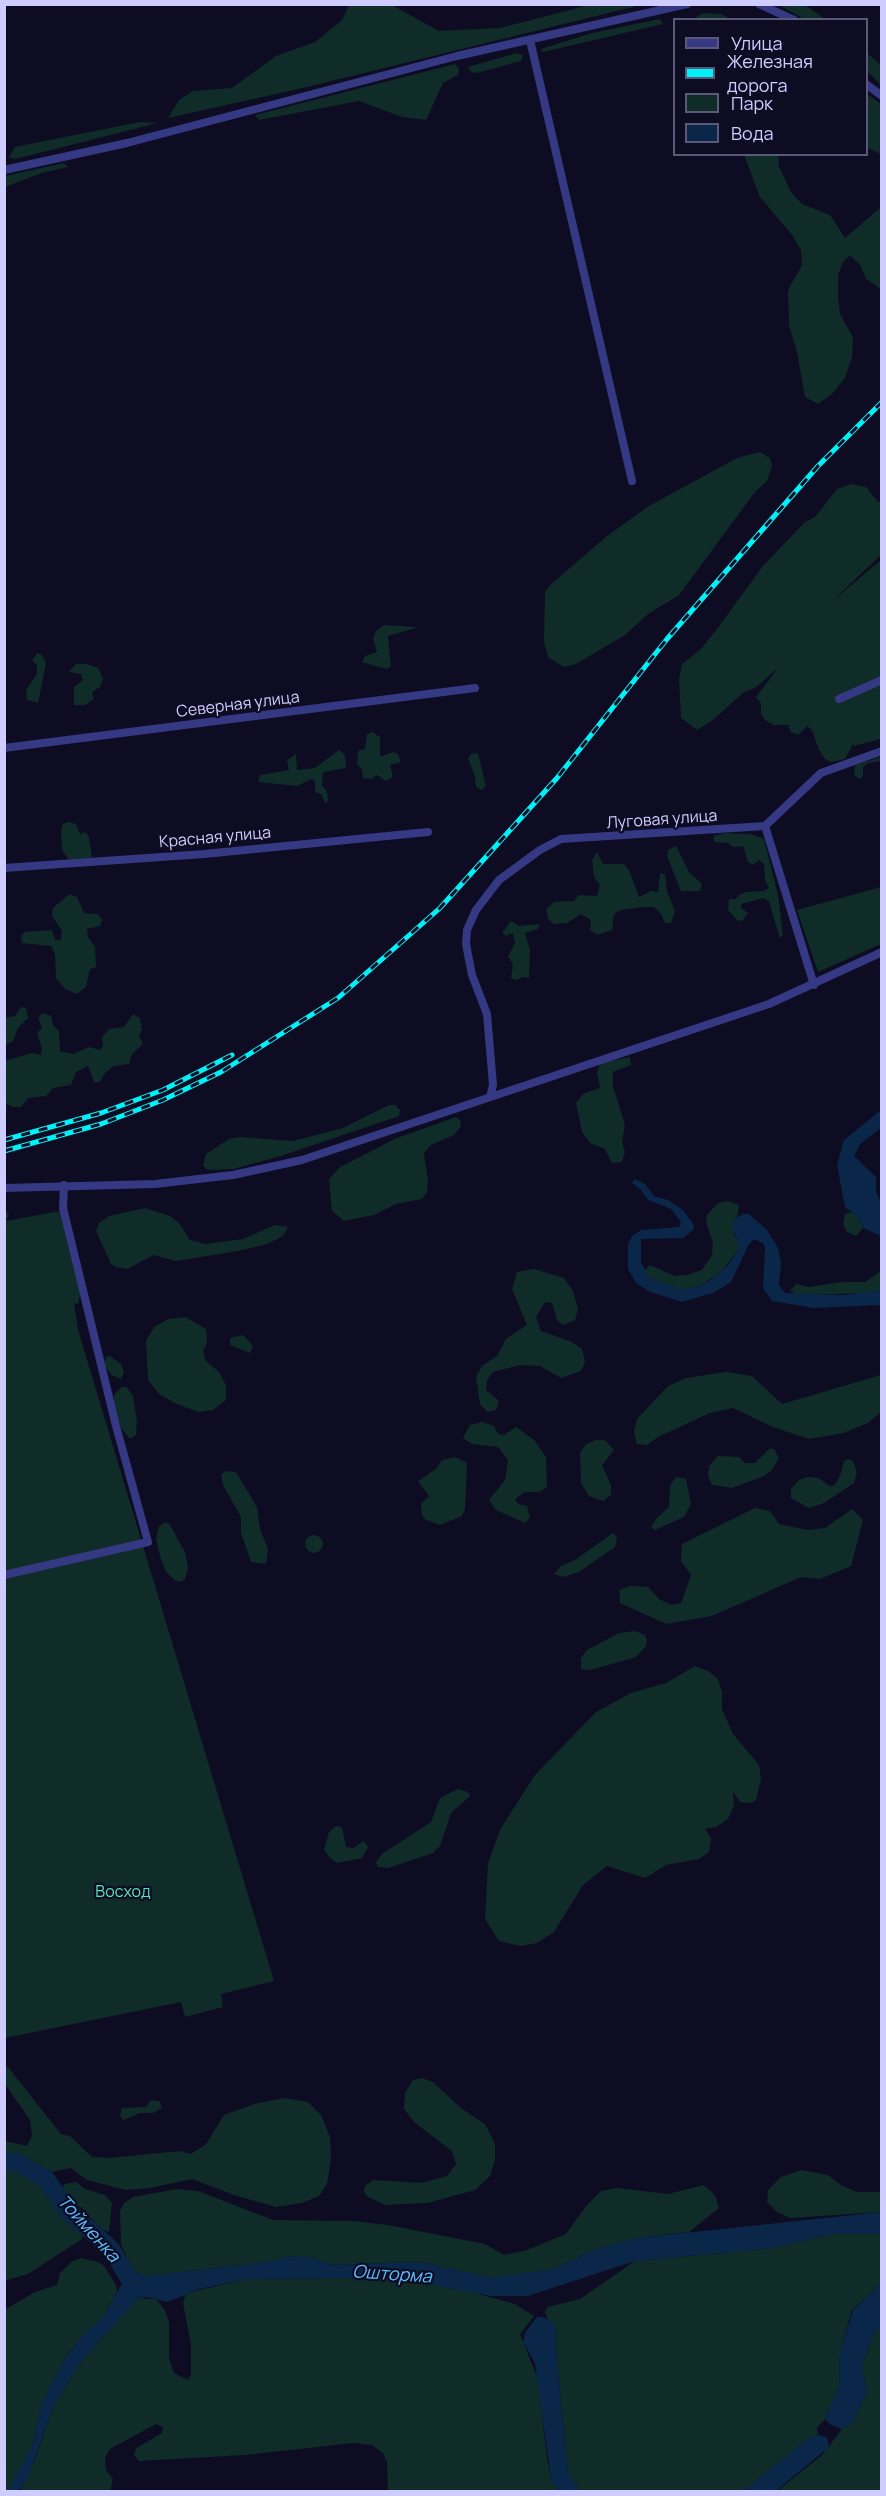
<!DOCTYPE html>
<html>
<head>
<meta charset="utf-8">
<style>
	body { margin:0 }
	#map { position:relative; width:886px; height:2496px; overflow:hidden; background:#0e0c22; font-family:Manrope,sans-serif }
	canvas { display:block }
	.frame { position:absolute; inset:0; border:6px solid #cfcdff; pointer-events:none }
	.legend { position:absolute; left:673px; top:18px; width:195px; height:138px; box-sizing:border-box; background:#0e0c22; border:2px solid #5b597a; margin:0; padding:8px 10px; list-style:none; font-size:18px; color:#cfcdff }
	.legend li { display:flex; align-items:center; gap:12px; height:30px }
	.legend b { width:30px; border:2px solid #5b597a }
</style>
</head>
<body>
<div id="map">
<canvas width="886" height="2496"></canvas>
<div class="frame"></div>
<ul class="legend">
<li><b style="height:8px;background:#353883"></b>Улица</li>
<li><b style="height:8px;background:#00f1f8"></b>Железная дорога</li>
<li><b style="height:16px;background:#0f2c29"></b>Парк</li>
<li><b style="height:16px;background:#0a2648"></b>Вода</li>
</ul>
</div>
<script>
const g = document.querySelector('canvas').getContext('2d');
g.lineJoin = 'round';
function fillPath(path, color) {
  g.fillStyle = color;
  g.fill(path, 'evenodd');
}
function toPath(rows) {
  const path = new Path2D();
  for (const r of rows) {
    if (r.length === 3) {
      path.moveTo(r[0] + r[2], r[1]);
      path.arc(r[0], r[1], r[2], 0, 2 * Math.PI);
      continue;
    }
    path.moveTo(r[0], r[1]);
    for (let i = 2; i < r.length; i += 2) path.lineTo(r[i], r[i + 1]);
  }
  return path;
}
function trace(path, color, width, dash) {
  g.strokeStyle = color;
  g.lineWidth = width;
  g.lineCap = dash ? 'butt' : 'round';
  g.setLineDash(dash || []);
  g.stroke(path);
}
function drawText(font, color, halo, rows, align = 'center') {
  g.font = font + ' Manrope,sans-serif';
  g.lineWidth = 4.5;
  g.setLineDash([]);
  g.textBaseline = 'middle';
  g.strokeStyle = halo;
  g.fillStyle = color;
  for (const [text, x, y, turn = 0] of rows) {
    g.save();
    g.translate(x, y);
    g.rotate((+turn || 0) * Math.PI / 180);
    g.textAlign = isNaN(turn) ? turn : align;
    if (halo) g.strokeText(text, 0, 0);
    g.fillText(text, 0, 0);
    g.restore();
  }
}
fillPath(toPath([
	[349,5,392,5,439,31,500,28,589,5,641,5,307,87,168,118,179,100,193,91,232,88,276,56,315,42,342,20],
	[779,5,805,5,825,19,804,19],
	[703,13,721,14,730,19,694,19],
	[660,19,663,24,543,52,541,49,592,33],
	[517,53,523,55,521,61,477,73,471,72,468,67],
	[867,53,881,65,881,85,867,71],
	[455,64,459,69,458,75,443,83,426,120,402,117,359,101,259,120,255,115],
	[867,94,881,104,881,154,867,148],
	[140,122,158,123,15,159,9,157,15,147],
	[744,155,778,155,779,167,791,192,802,204,830,215,845,238,881,207,881,289,866,279,860,265,850,255,843,262,838,275,838,297,840,314,853,337,852,357,845,378,832,394,818,404,805,397,797,352,789,325,788,290,802,265,801,250,792,235,760,197],
	[64,163,68,167,42,173,5,187,5,176],
	[760,452,770,458,772,466,767,481,755,492,679,595,648,614,625,635,576,664,564,667,548,657,544,642,545,592,550,585,607,536,649,506,737,458],
	[851,484,866,487,878,502,881,502,881,555,830,603,881,560,881,739,854,746,853,744,845,759,831,762,825,759,819,750,812,730,807,726,798,735,791,732,788,725,774,725,765,720,761,714,761,703,756,697,778,668,755,688,744,692,713,720,697,730,681,718,679,679,682,664,700,650,717,629,763,566,805,522,815,517,837,489],
	[384,625,419,627,388,636,391,667,386,669,362,662,365,656,377,652,373,638,376,631],
	[37,653,42,655,46,663,38,703,27,700,26,690,37,674,37,665,32,661],
	[76,664,86,664,98,668,103,678,100,687,92,692,94,699,85,705,74,705,74,687,83,680,81,674,69,672],
	[372,732,380,737,380,757,393,752,398,754,401,762,390,765,393,777,386,781,377,775,371,779,363,778,362,769,357,764,358,751,365,749,367,734],
	[339,750,345,755,346,768,323,772,322,786,327,791,328,800,326,804,321,794,315,792,315,781,311,779,297,786,258,782,260,775,289,770,287,760,296,754,297,770,315,768],
	[478,753,486,786,481,790,476,787,475,777,468,758,471,754],
	[881,757,881,766,880,761,868,763,863,767,863,775,860,779,854,775,855,765],
	[69,822,76,824,80,834,85,832,89,837,92,858,69,860,62,850,61,830,63,824],
	[724,833,750,834,764,839,778,895,783,935,780,939,769,901,763,898,741,904,741,908,748,913,743,920,738,921,728,910,729,899,736,899,739,895,746,892,764,891,769,888,765,880,764,864,759,860,753,865,748,862,743,846,733,847,728,843,714,842,714,836],
	[676,846,689,872,702,884,700,891,681,891,667,856,668,850],
	[597,852,603,864,624,864,629,870,639,897,651,891,658,892,660,873,665,874,667,891,675,911,671,923,664,923,662,915,654,907,643,907,621,910,614,914,612,930,597,935,590,930,591,920,581,914,567,923,554,924,548,919,546,909,554,902,574,901,579,895,597,896,600,885,594,877,592,860],
	[881,887,881,944,818,972,797,910],
	[69,894,77,897,84,913,98,914,102,920,100,926,87,929,88,937,95,947,96,967,90,969,86,987,77,994,65,989,56,978,55,954,51,946,22,943,21,936,25,932,52,930,55,940,61,940,62,931,52,916,53,908],
	[511,921,519,926,540,924,538,929,525,933,530,950,529,978,524,977,515,980,511,978,513,964,508,957,515,943,513,933,506,936,502,933],
	[21,1007,26,1008,28,1018,18,1028,13,1041,5,1045,5,1018,15,1016],
	[43,1013,51,1016,53,1025,59,1031,60,1051,73,1054,89,1047,100,1050,103,1045,102,1037,109,1029,124,1027,133,1014,140,1018,142,1030,139,1035,143,1044,132,1054,129,1064,114,1066,104,1074,100,1082,94,1082,88,1066,76,1072,71,1085,53,1088,46,1096,28,1098,21,1107,13,1107,5,1103,5,1061,32,1053,41,1055,42,1048,37,1033,42,1028,38,1018],
	[630,1057,631,1065,613,1072,613,1086,625,1125,622,1142,625,1152,622,1162,612,1163,605,1149,590,1143,582,1132,576,1103,583,1094,600,1088,597,1073,600,1063],
	[389,1105,395,1105,400,1110,399,1116,281,1156,233,1169,208,1170,203,1166,206,1154,229,1139,240,1137,293,1141,343,1128],
	[456,1117,460,1120,461,1126,454,1135,431,1145,424,1153,428,1181,427,1192,422,1199,396,1204,374,1215,344,1221,332,1211,329,1179,340,1167,397,1138],
	[728,1201,739,1205,734,1234,738,1242,738,1250,721,1272,698,1287,690,1289,679,1289,650,1278,644,1271,650,1265,675,1276,687,1275,702,1270,712,1255,713,1243,706,1222,707,1215,718,1203],
	[145,1208,170,1216,179,1223,190,1240,205,1244,243,1239,275,1225,288,1227,283,1236,267,1244,238,1251,176,1261,154,1255,127,1269,116,1267,111,1264,96,1231,99,1223,109,1216],
	[4,1210,9,1214,6,1221,60,1211,80,1295,78,1304,74,1303,78,1330,274,1981,221,1994,223,2007,185,2017,181,2002,5,2038],
	[851,1212,858,1217,863,1228,856,1236,847,1232,843,1224,845,1214],
	[534,1269,564,1278,573,1291,578,1309,575,1320,563,1325,557,1320,552,1303,545,1302,536,1317,541,1331,572,1342,582,1349,585,1362,581,1371,561,1378,540,1366,520,1365,493,1372,487,1380,486,1390,499,1401,496,1410,487,1412,480,1404,476,1377,482,1366,497,1356,506,1339,527,1325,512,1289,517,1272],
	[881,1271,881,1290,870,1293,796,1295,790,1290,797,1284,809,1287,842,1282,865,1282],
	[185,1317,206,1329,207,1343,203,1351,206,1361,219,1372,226,1385,226,1400,213,1410,198,1412,177,1404,159,1394,148,1380,146,1341,154,1327,168,1319],
	[243,1335,253,1346,250,1353,230,1345,230,1338],
	[110,1356,121,1364,124,1372,121,1379,112,1375,104,1365,106,1357],
	[726,1372,752,1376,782,1404,881,1375,881,1412,868,1423,844,1433,809,1439,773,1427,733,1408,710,1413,658,1437,647,1445,637,1444,634,1432,637,1419,668,1386,686,1378],
	[122,1387,127,1387,133,1396,137,1422,136,1435,130,1439,121,1428,114,1403,114,1395],
	[482,1422,494,1426,498,1434,504,1435,516,1427,534,1440,546,1457,547,1487,539,1492,525,1492,515,1499,518,1504,527,1506,530,1517,525,1523,496,1510,489,1500,505,1480,508,1460,498,1447,472,1444,463,1438,470,1425],
	[596,1440,605,1440,614,1450,602,1465,611,1485,611,1495,603,1501,589,1496,581,1483,580,1453,586,1444],
	[769,1449,774,1449,779,1458,771,1471,762,1477,732,1488,712,1485,708,1476,709,1466,718,1456,739,1457,745,1463,755,1463],
	[455,1457,467,1463,465,1509,462,1516,440,1525,426,1520,422,1515,421,1504,429,1496,418,1481,436,1469,442,1460],
	[848,1459,853,1461,857,1472,854,1483,824,1503,809,1508,791,1498,791,1489,799,1480,808,1477,818,1478,830,1486,835,1485,840,1476,844,1461],
	[225,1471,236,1472,257,1507,260,1529,268,1549,266,1564,251,1562,241,1533,241,1517,223,1485,221,1475],
	[676,1477,686,1479,691,1504,684,1517,655,1530,651,1527,656,1519,669,1507,670,1486],
	[755,1508,770,1511,779,1524,808,1530,825,1528,852,1509,863,1520,851,1566,820,1579,801,1577,712,1616,666,1624,620,1603,619,1590,630,1586,648,1587,659,1599,671,1605,681,1603,691,1575,681,1561,682,1544],
	[166,1522,170,1525,185,1552,188,1568,185,1579,181,1582,176,1581,166,1572,160,1556,156,1539,159,1526],
	[613,1533,617,1537,615,1547,579,1572,563,1577,554,1574,561,1566,575,1560],
	[314,1544,9],
	[635,1631,645,1635,647,1640,646,1646,636,1657,591,1670,581,1669,581,1658,587,1650,619,1633],
	[695,1666,708,1671,718,1679,722,1692,722,1709,733,1734,759,1765,761,1779,756,1800,751,1803,740,1802,733,1792,734,1805,728,1819,716,1827,705,1829,711,1838,709,1852,699,1859,666,1865,645,1878,607,1866,583,1885,554,1932,537,1943,520,1946,499,1941,485,1919,488,1863,501,1828,535,1775,596,1712,631,1693,666,1683],
	[458,1789,468,1792,470,1796,451,1813,440,1846,433,1853,388,1868,378,1867,376,1862,382,1854,431,1822,440,1798],
	[336,1826,342,1827,346,1847,353,1848,364,1841,368,1847,362,1858,337,1863,329,1857,324,1850,329,1832],
	[5,2067,8,2067,61,2134,70,2136,92,2157,108,2158,180,2151,191,2154,206,2144,224,2115,254,2104,284,2098,308,2102,321,2115,330,2137,331,2159,327,2184,319,2196,302,2203,276,2207,234,2195,192,2179,150,2188,126,2190,87,2180,71,2168,52,2172,32,2161,5,2154,5,2141,27,2146,32,2136,30,2120,5,2084],
	[422,2078,433,2082,462,2109,485,2124,495,2144,495,2160,490,2176,475,2190,428,2203,385,2205,368,2197,364,2192,365,2186,373,2180,422,2183,447,2176,456,2164,452,2151,414,2122,404,2109,405,2093,413,2080],
	[151,2100,159,2101,162,2108,153,2113,140,2113,124,2120,120,2116,122,2108,146,2107],
	[12,2164,40,2174,50,2187,59,2191,65,2184,76,2182,85,2189,105,2195,112,2203,109,2232,101,2229,81,2207,63,2205,83,2233,82,2239,28,2274,7,2280,4,2278,4,2166],
	[801,2170,828,2175,841,2185,857,2192,881,2192,881,2212,790,2218,777,2212,767,2202,768,2190,781,2177],
	[704,2185,715,2195,719,2208,689,2232,637,2238,594,2250,554,2269,523,2275,491,2278,422,2262,332,2265,316,2259,293,2256,261,2263,147,2276,132,2271,121,2244,120,2211,124,2203,133,2197,177,2189,198,2191,273,2220,353,2221,388,2225,485,2244,504,2255,527,2250,566,2234,586,2206,601,2191,617,2188,668,2194],
	[831,2234,881,2234,881,2284,852,2310,840,2353,839,2386,825,2419,817,2428,818,2435,809,2438,743,2491,580,2491,568,2474,557,2362,556,2325,548,2320,545,2313,547,2307,580,2299,635,2261,773,2248],
	[81,2258,98,2262,104,2266,116,2285,117,2292,104,2316,83,2335,62,2363,41,2406,33,2444,8,2492,4,2491,4,2310,35,2292,57,2285,60,2273,71,2262],
	[340,2278,404,2280,468,2291,515,2304,534,2316,520,2334,538,2379,547,2459,551,2479,558,2491,388,2491,387,2462,383,2453,372,2445,353,2443,245,2455,139,2461,134,2455,136,2448,162,2433,163,2427,156,2424,110,2449,105,2458,106,2470,113,2479,110,2491,20,2492,35,2459,54,2404,82,2360,138,2298,156,2299,165,2310,169,2322,169,2358,174,2373,188,2380,191,2375,191,2345,183,2303,186,2293,247,2279],
	[881,2324,881,2491,776,2492,822,2455,842,2429,853,2422,867,2391,862,2366,872,2337]
]), '#0f2c29');
fillPath(toPath([
	[881,1110,881,1128,860,1144,854,1156,876,1177,876,1192,881,1203,881,1236,863,1228,858,1217,845,1207,837,1165,844,1140],
	[635,1179,645,1184,654,1196,668,1200,683,1210,694,1225,693,1230,683,1238,641,1239,641,1263,650,1278,679,1289,698,1287,712,1279,728,1265,738,1250,738,1242,732,1226,735,1219,743,1214,749,1214,767,1230,778,1248,781,1263,779,1285,785,1293,845,1295,881,1290,881,1305,814,1308,772,1301,763,1288,765,1248,763,1243,754,1239,749,1244,731,1282,713,1293,682,1302,650,1292,636,1283,628,1269,628,1244,632,1236,641,1230,679,1227,681,1222,671,1209,648,1200,641,1190,632,1183],
	[881,2212,881,2234,831,2234,773,2248,635,2261,528,2296,491,2296,404,2280,340,2278,247,2279,199,2289,168,2302,146,2297,138,2298,82,2360,54,2404,28,2477,19,2491,8,2491,33,2444,41,2406,62,2363,83,2335,104,2316,125,2278,132,2271,147,2276,261,2263,293,2256,316,2259,332,2265,422,2262,491,2278,554,2269,594,2250,637,2238],
	[881,2284,881,2324,872,2337,862,2366,867,2391,853,2422,842,2429,831,2425,825,2419,839,2386,840,2353,853,2310],
	[537,2317,543,2317,556,2325,557,2362,568,2474,580,2491,558,2491,551,2479,535,2363,523,2342,525,2333],
	[818,2435,827,2437,829,2447,776,2491,743,2491,809,2438]
]), '#0a2648');
trace(toPath([
	[4,2161,16,2162,46,2179,68,2211,111,2249,135,2288]
]), '#0a2648', 18);
trace(toPath([
	[759,4,794,20],
	[530,40,632,481],
	[866,84,882,96],
	[4,170,127,143,457,56,687,4],
	[839,699,882,680],
	[4,748,475,688],
	[765,826,814,985],
	[4,868,204,854,428,832],
	[490,1097,493,1085,487,1014,472,975,466,944,467,930,476,910,499,880,540,850,561,839,765,826,821,773,882,751],
	[4,1188,155,1184,233,1175,302,1160,769,1004,882,952],
	[4,1575,148,1542,116,1426,63,1208,64,1185]
]), '#353883', 8);
const rail = toPath([
	[4,1140,101,1113,163,1090,232,1055],
	[4,1151,101,1124,163,1100,221,1072,338,998,440,908,557,778,667,639,818,466,882,402]
]);
trace(rail, '#00f1f8', 5);
trace(rail, '#0e0c22', 3, [9]);
drawText('16px', '#cfcdff', '#0e0c22', [
	["Северная улица",238,705,-7],
	["Луговая улица",662,820,-4],
	["Красная улица",215,838,-5]
]);
drawText('16px', '#55e4b5', '#0e0c22', [
	["Восход",123,1893]
]);
drawText('italic 18px', '#5bbfff', '#0e0c22', [
	["Тойменка",88,2229,48],
	["Ошторма",392,2275,4]
]);
</script>
</body>
</html>
